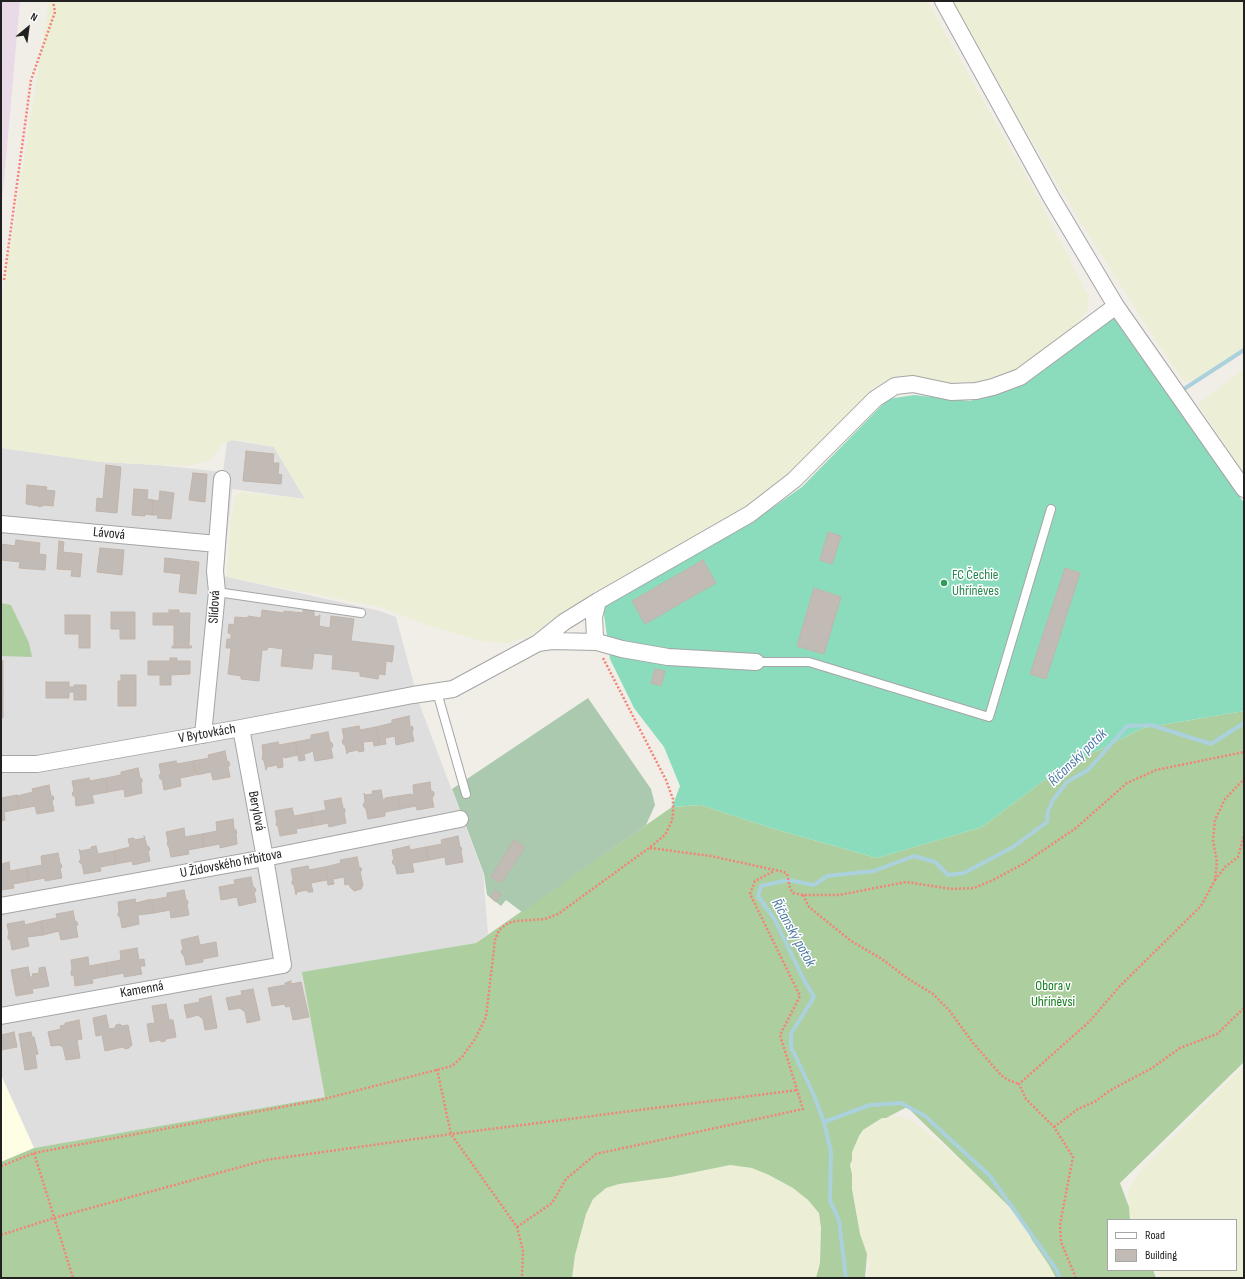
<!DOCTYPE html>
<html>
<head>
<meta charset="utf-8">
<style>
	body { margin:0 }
	#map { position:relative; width:1245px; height:1279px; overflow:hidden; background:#f1eee8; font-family:"Sofia Sans Condensed",sans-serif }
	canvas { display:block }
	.frame { position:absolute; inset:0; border:2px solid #212121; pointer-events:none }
	.legend { position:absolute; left:1107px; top:1219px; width:130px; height:52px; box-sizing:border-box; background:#fff; border:1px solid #a6a6a6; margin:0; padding:5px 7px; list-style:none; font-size:12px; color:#212121 }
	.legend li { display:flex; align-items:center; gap:8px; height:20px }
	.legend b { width:20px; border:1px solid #a6a6a6 }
	.north { position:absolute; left:8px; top:8px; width:40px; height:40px; -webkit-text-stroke:3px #fff; paint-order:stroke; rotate:29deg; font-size:11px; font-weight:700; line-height:16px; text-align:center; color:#212121 }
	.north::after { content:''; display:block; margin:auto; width:14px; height:18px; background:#212121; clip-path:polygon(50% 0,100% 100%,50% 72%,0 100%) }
</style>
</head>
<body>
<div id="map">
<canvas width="1245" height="1279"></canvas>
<div class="frame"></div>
<ul class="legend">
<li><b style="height:5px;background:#fff"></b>Road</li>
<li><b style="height:11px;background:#c1bab5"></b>Building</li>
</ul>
<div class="north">N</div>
</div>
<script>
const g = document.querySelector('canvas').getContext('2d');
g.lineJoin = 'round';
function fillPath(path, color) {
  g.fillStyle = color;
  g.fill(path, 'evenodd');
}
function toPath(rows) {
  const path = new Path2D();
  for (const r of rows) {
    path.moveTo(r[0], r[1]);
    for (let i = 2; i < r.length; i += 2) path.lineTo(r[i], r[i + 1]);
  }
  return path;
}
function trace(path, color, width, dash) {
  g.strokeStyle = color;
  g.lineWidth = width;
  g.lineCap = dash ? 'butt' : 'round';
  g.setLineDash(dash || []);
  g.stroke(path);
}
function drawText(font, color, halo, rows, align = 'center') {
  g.font = font + ' "Sofia Sans Condensed",sans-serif';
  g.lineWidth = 3;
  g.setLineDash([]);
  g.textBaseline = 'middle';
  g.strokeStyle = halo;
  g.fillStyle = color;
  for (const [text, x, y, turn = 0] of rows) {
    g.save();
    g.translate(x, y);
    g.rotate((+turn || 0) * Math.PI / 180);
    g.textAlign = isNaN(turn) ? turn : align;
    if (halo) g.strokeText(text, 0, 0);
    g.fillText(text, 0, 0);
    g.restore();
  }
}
fillPath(toPath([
	[232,440,274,447,305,499,232,489,223,576,380,611,396,617,419,703,483,873,488,934,476,943,303,972,325,1097,34,1148,1,1075,1,448,102,462,156,465,223,472,227,442]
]), '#dfdede');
fillPath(toPath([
	[1,1,20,1,1,214]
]), '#eadae7');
fillPath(toPath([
	[1,1075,34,1148,1,1162]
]), '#fefee4');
fillPath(toPath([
	[49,1,927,1,1035,192,1088,296,1088,309,1068,333,1017,373,959,389,898,378,884,382,872,389,865,400,804,465,727,525,590,598,529,636,508,643,482,641,430,626,381,607,227,577,230,528,235,497,240,492,305,499,274,447,253,442,232,440,222,444,213,457,208,461,185,466,102,462,1,448,1,306],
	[953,1,1244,1,1244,349,1196,380,1184,381,1159,345,1082,224,1022,124],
	[1244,369,1244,474,1198,404],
	[1244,1065,1244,1278,1161,1278,1158,1270,1236,1270,1236,1220,1130,1220,1128,1191,1143,1168],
	[898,1116,913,1121,965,1164,1010,1207,1050,1265,1056,1278,868,1278,870,1265,860,1234,852,1189,852,1152,859,1136,869,1126,882,1118],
	[730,1165,752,1168,769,1175,793,1188,808,1200,819,1213,821,1228,820,1263,816,1278,572,1278,575,1255,586,1214,593,1199,606,1188,619,1184,671,1177]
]), '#eceed5');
fillPath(toPath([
	[1,603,11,605,29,643,32,657,1,656],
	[1244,711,1244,1062,1120,1183,1129,1207,1130,1220,1108,1220,1108,1270,1153,1270,1156,1278,1056,1278,1049,1265,1032,1240,1022,1219,907,1107,886,1118,882,1118,863,1130,859,1136,852,1152,852,1160,850,1165,852,1174,852,1189,860,1234,867,1254,865,1278,816,1278,820,1263,821,1228,819,1213,808,1200,793,1188,769,1175,752,1168,730,1165,671,1177,619,1184,606,1188,593,1199,586,1214,575,1255,572,1278,1,1278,1,1162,34,1148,325,1097,302,972,476,943,672,807,701,805,771,828,877,858,982,827,1055,772,1143,728]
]), '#adce9f');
fillPath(toPath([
	[588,698,651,789,655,805,646,825,522,912,506,900,501,906,487,895,484,874,452,789]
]), '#aac9af');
fillPath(toPath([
	[1113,317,1244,503,1244,711,1143,728,1055,772,982,827,877,858,771,828,701,805,672,807,680,786,664,747,634,708,610,659,603,607,752,522,802,487,888,399,914,395,970,401,1016,388]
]), '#8adcbd');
trace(toPath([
	[1184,389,1244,350],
	[824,1122,870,1105,901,1103,925,1116,990,1176,1056,1269,1060,1278],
	[846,1278,839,1220,830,1201,831,1152,824,1122,813,1093,791,1047,791,1034,814,997,803,978,775,920,758,896,761,886,788,880,814,885,827,876,874,871,914,856,935,862,948,875,964,873,1013,847,1047,822,1048,811,1053,800,1067,782,1088,770,1127,726,1151,725,1211,744,1244,723]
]), '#abd1dc', 4);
const building = toPath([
	[246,451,274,454,273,463,279,463,278,474,282,475,281,484,243,481,246,451],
	[106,465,121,467,117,513,96,511,97,498,103,499,106,465],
	[193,473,207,474,205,502,189,500,193,473],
	[27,485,47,487,46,490,55,491,53,506,45,505,39,507,39,506,26,504,27,485],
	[134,489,148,490,147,499,153,500,152,515,145,514,145,516,132,515,134,489],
	[160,491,174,493,171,519,157,518,158,515,152,515,153,500,159,501,160,491],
	[828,532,841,536,832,564,820,560,828,532],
	[16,540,40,543,39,554,46,555,45,570,19,568,20,562,1,560,1,544,15,546,16,540],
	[59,541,64,542,63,552,82,554,80,577,71,576,72,570,57,569,59,541],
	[100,548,124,550,122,575,97,572,100,548],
	[165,558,199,562,196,594,179,592,181,574,164,572,165,558],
	[703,560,716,583,645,624,632,601,703,560],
	[1065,568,1080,573,1046,679,1030,674,1065,568],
	[814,588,841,597,824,654,797,646,814,588],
	[303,609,314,611,314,616,319,617,319,615,320,615,319,626,330,628,331,616,354,619,351,641,394,646,392,662,386,661,385,675,379,674,378,679,360,676,360,672,332,669,333,655,314,653,312,669,281,666,283,649,268,647,267,650,262,650,259,681,241,679,241,676,228,674,231,648,226,648,227,639,231,639,231,634,228,633,229,624,234,625,235,617,248,618,248,616,261,618,262,610,284,613,284,611,303,613,303,609],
	[169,610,179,610,179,613,190,613,189,646,192,646,191,648,172,648,172,646,174,646,174,625,153,625,153,613,169,613,169,610],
	[111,612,135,612,135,639,120,639,120,629,111,629,111,612],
	[65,615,90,615,90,648,79,648,79,634,65,634,65,615],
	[170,658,177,658,177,661,190,661,190,674,171,675,171,685,160,685,160,675,148,675,148,661,170,661,170,658],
	[3,661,3,690,1,691,1,662,3,661],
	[655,669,665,671,661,686,651,683,655,669],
	[121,675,136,675,136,706,118,706,118,681,121,681,121,675],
	[46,682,69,682,69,687,74,687,74,685,86,685,86,700,74,700,74,692,69,692,69,698,46,698,46,682],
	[3,690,3,718,1,718,1,691,3,690],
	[409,716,410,726,413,727,413,730,412,733,414,741,396,745,395,736,385,738,386,744,380,745,376,727,392,723,392,720,409,716],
	[359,726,360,730,376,727,380,745,374,746,373,741,363,742,364,751,359,752,358,750,348,752,347,754,345,745,343,744,342,741,344,738,342,729,359,726],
	[328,732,330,742,332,743,333,746,331,749,333,758,315,761,313,751,311,751,311,752,304,754,305,760,299,761,295,742,311,739,311,735,328,732],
	[278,742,279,745,295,742,298,755,284,758,284,756,282,757,283,767,278,768,277,765,267,767,266,770,264,761,262,759,263,754,262,745,278,742],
	[225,751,227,761,229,762,230,765,228,767,230,777,213,780,211,772,196,775,193,761,209,758,208,755,225,751],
	[176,761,177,764,193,761,195,775,180,778,181,786,164,790,162,779,160,779,159,775,161,774,159,764,176,761],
	[138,768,140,778,142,779,142,782,141,783,142,793,125,797,124,789,108,792,106,778,121,775,121,772,138,768],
	[89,778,90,781,105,778,108,792,92,795,94,803,76,806,75,796,73,796,72,793,74,791,72,781,89,778],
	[430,782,431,791,434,792,434,795,432,798,434,807,417,810,416,806,400,809,398,796,412,794,412,795,414,795,413,785,430,782],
	[49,785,51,796,53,796,54,799,52,801,54,811,37,814,35,806,19,809,17,796,33,792,32,789,49,785],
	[381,790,383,800,385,800,385,798,398,796,401,809,385,812,385,816,368,819,366,809,364,807,363,804,365,802,364,793,365,795,373,794,372,791,381,790],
	[17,795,19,809,4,812,5,820,1,821,1,798,17,795],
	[341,798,343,808,345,809,345,812,344,813,346,823,329,827,328,823,313,826,310,813,326,810,324,801,341,798],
	[292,808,294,816,310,813,313,826,296,829,297,833,280,836,278,826,276,825,276,823,277,822,275,811,292,808],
	[233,819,234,829,236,830,237,833,236,834,237,844,220,848,220,844,204,847,202,834,217,831,216,822,233,819],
	[184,828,185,837,202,834,204,847,188,850,189,854,171,857,169,847,168,846,167,843,168,842,166,832,184,828],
	[144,836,147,846,149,847,150,850,148,851,150,861,133,865,132,861,116,864,114,851,130,847,128,839,134,838,134,840,145,838,144,836],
	[458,836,460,847,462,848,461,852,463,862,446,865,445,857,429,860,426,847,442,844,441,840,458,836],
	[514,840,525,847,501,883,491,877,514,840],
	[96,846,98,854,114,851,116,864,100,867,101,871,84,874,82,864,80,863,79,861,81,859,79,849,80,851,91,849,91,847,96,846],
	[409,846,410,850,426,847,429,860,412,863,414,872,397,874,395,865,393,864,392,861,394,860,392,850,409,846],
	[58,853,60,863,61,864,62,867,60,868,62,878,45,881,45,878,29,881,26,868,42,865,41,856,58,853],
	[357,857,359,867,361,868,362,870,360,872,363,885,361,889,354,891,350,887,349,884,345,885,344,877,333,879,334,884,328,885,325,867,341,863,340,860,357,857],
	[9,862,10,871,26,868,29,881,13,884,14,888,1,890,1,864,9,862],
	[308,866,309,870,325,867,327,880,311,883,313,892,308,892,307,890,297,892,296,895,294,885,292,884,292,881,293,880,291,869,308,866],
	[251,877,253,887,255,888,256,891,254,892,256,902,239,906,237,897,221,900,219,887,235,884,234,880,251,877],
	[184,890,186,900,188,901,188,903,187,905,189,915,171,918,170,910,154,913,152,900,167,897,167,893,184,890],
	[495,890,501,894,496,902,490,897,495,890],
	[135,899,136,903,151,899,154,913,138,915,139,924,122,928,120,917,118,916,118,913,119,912,118,902,135,899],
	[73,911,75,921,77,922,78,925,76,926,78,937,61,940,59,931,43,935,41,921,57,918,56,914,73,911],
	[24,921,25,925,41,921,43,935,27,937,29,946,12,950,10,939,8,939,8,936,9,934,7,924,24,921],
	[198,936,200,945,216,942,218,956,203,959,203,962,186,965,184,956,182,954,181,951,183,949,181,940,198,936],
	[137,948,139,960,144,959,145,966,140,966,142,974,124,977,124,973,108,976,105,963,121,960,120,951,137,948],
	[88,957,89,966,105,963,108,976,92,979,93,983,75,986,74,976,71,975,71,972,72,969,71,960,88,957],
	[28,967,30,977,33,977,32,974,39,973,39,968,45,967,49,986,32,989,33,993,16,996,11,970,28,967],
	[291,981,291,984,301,982,309,1017,293,1020,290,1006,286,1007,284,1004,272,1006,268,988,285,985,285,983,291,981],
	[253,989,260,1020,247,1023,245,1012,240,1008,229,1010,226,998,242,995,241,991,253,989],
	[211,996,217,1028,205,1030,203,1019,198,1015,187,1018,184,1005,200,1002,199,999,211,996],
	[166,1004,169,1020,173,1020,176,1037,166,1039,165,1041,162,1042,159,1040,150,1042,147,1024,155,1023,152,1006,166,1004],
	[106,1015,109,1029,115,1028,116,1025,120,1024,122,1026,128,1025,132,1045,129,1048,125,1049,123,1047,105,1051,102,1035,96,1036,93,1018,106,1015],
	[79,1020,82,1039,77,1040,80,1058,66,1060,63,1047,59,1045,51,1046,48,1032,61,1029,60,1026,65,1025,65,1023,79,1020],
	[14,1032,17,1047,1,1050,1,1035,14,1032],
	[31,1032,32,1037,34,1037,38,1054,35,1055,37,1068,25,1070,19,1034,31,1032]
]);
fillPath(building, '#c1bab5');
trace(building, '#c2b5ab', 1);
const service = toPath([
	[217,592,361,613],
	[756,662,809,662,989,717,1051,509],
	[437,692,466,794]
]);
const minor = toPath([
	[943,1,1051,197,1116,306,1244,489],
	[1,524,217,544],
	[597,642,595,637,594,617,598,601],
	[538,643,564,622,598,601,750,514,794,480,875,399,895,386,913,384,951,392,976,391,993,387,1020,377,1116,306],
	[203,735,217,592,215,571,222,479],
	[1,764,37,764,241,728,413,695,453,689,538,643,552,641,597,642,622,649,668,657,756,662],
	[1,906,265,858,460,819],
	[1,1016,283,965,265,858,241,728]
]);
trace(service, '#a5a5a5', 10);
trace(minor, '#a5a5a5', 18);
trace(toPath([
	[4,280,31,80,55,12,53,1],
	[650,848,711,856,784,872,787,874,790,888,793,893,803,895,839,895,906,882,952,889,974,888,993,880,1023,864,1076,828,1127,783,1156,770,1244,752],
	[1215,880,1225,867,1238,857,1244,835],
	[803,895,809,907,851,941,882,959,907,978,933,994,949,1010,973,1043,1001,1075,1008,1080,1019,1084],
	[437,1069,451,1134,517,1227,523,1251,522,1278],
	[1054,1127,1078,1109,1096,1101,1109,1091,1152,1068,1180,1048,1217,1034,1244,1008],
	[34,1153,73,1278],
	[1,1166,34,1153,320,1100,452,1066,462,1057,475,1039,486,1017,495,940,499,930,508,923,517,921,545,919,558,914,649,848,665,835,671,823,673,816,673,799,666,780,603,658],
	[517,1227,552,1203,566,1179,596,1154,803,1109,780,1035,800,996,750,894,755,881,774,871],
	[1,1235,54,1218,266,1160,451,1134,797,1090],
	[1076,1278,1061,1242,1060,1224,1073,1157,1054,1127,1026,1099,1019,1084,1089,1022,1120,986,1201,906,1215,880,1217,862,1213,840,1215,820,1225,799,1244,779]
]), '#f48376', 2.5, [2, 2]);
trace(service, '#fff', 8);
trace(minor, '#fff', 16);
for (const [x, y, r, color] of [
	[944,583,4,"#2e9e5b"]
]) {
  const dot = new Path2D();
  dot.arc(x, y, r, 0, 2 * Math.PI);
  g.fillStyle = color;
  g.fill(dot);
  trace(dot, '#fff', 1.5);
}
drawText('14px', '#212121', '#fff', [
	["Lávová",109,534,5],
	["Slídová",215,607,-87],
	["V Bytovkách",207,734,-10],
	["Berylová",256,811,79],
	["U Židovského hřbitova",231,864,-11],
	["Kamenná",142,990,-10]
]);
drawText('14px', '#27864d', '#fff', [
	["FC Čechie",952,575],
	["Uhříněves",952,591]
], 'left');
drawText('14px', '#117d1a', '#fff', [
	["Obora v",1053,986],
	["Uhříněvsi",1053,1002]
]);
drawText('italic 15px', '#4d7aa6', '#fff', [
	["Říčanský potok",1078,758,-44],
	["Říčanský potok",793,933,61]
]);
</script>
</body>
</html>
